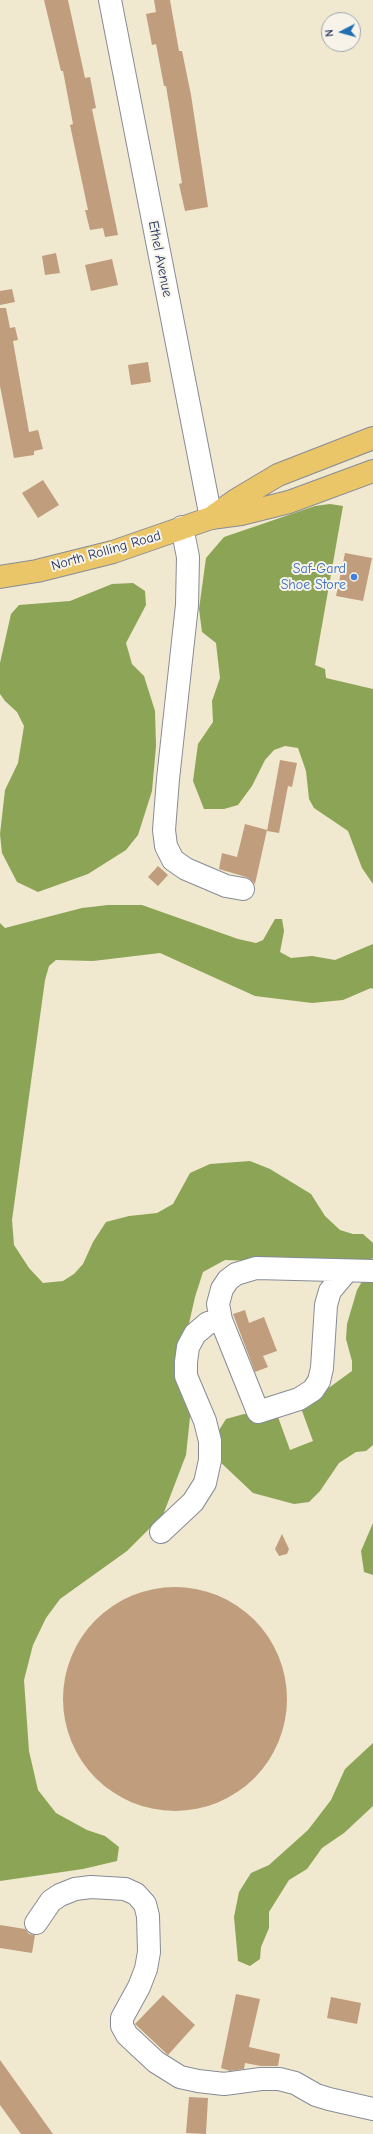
<!DOCTYPE html>
<html>
<head>
<meta charset="utf-8">
<style>
	body { margin:0 }
	#map { position:relative; width:373px; height:2134px; overflow:hidden; background:#f1e8d0; font-family:"Comic Neue",sans-serif }
	canvas { display:block }
	.north { position:absolute; left:321px; top:12px; width:40px; height:40px; box-sizing:border-box; background:#f7f3e8; border:1px solid #9fa5b1; border-radius:50%; rotate:264deg; font-size:11px; font-weight:700; line-height:16px; text-align:center; color:#1b2f5e }
	.north::after { content:''; display:block; margin:auto; width:14px; height:18px; background:#1f6fb2; clip-path:polygon(50% 0,100% 100%,50% 72%,0 100%) }
</style>
</head>
<body>
<div id="map">
<canvas width="373" height="2134"></canvas>
<div class="north">N</div>
</div>
<script>
const g = document.querySelector('canvas').getContext('2d');
g.lineJoin = 'round';
function fillPath(path, color) {
  g.fillStyle = color;
  g.fill(path, 'evenodd');
}
function toPath(rows) {
  const path = new Path2D();
  for (const r of rows) {
    if (r.length === 3) {
      path.moveTo(r[0] + r[2], r[1]);
      path.arc(r[0], r[1], r[2], 0, 2 * Math.PI);
      continue;
    }
    path.moveTo(r[0], r[1]);
    for (let i = 2; i < r.length; i += 2) path.lineTo(r[i], r[i + 1]);
  }
  return path;
}
function trace(path, color, width, dash) {
  g.strokeStyle = color;
  g.lineWidth = width;
  g.lineCap = dash ? 'butt' : 'round';
  g.setLineDash(dash || []);
  g.stroke(path);
}
function drawText(font, color, halo, rows, align = 'center') {
  g.font = font + ' "Comic Neue",sans-serif';
  g.lineWidth = 4;
  g.setLineDash([]);
  g.textBaseline = 'middle';
  g.strokeStyle = halo;
  g.fillStyle = color;
  for (const [text, x, y, turn = 0] of rows) {
    g.save();
    g.translate(x, y);
    g.rotate((+turn || 0) * Math.PI / 180);
    g.textAlign = isNaN(turn) ? turn : align;
    if (halo) g.strokeText(text, 0, 0);
    g.fillText(text, 0, 0);
    g.restore();
  }
}
fillPath(toPath([
	[330,504,343,506,315,665,325,669,326,678,373,689,373,884,362,868,348,831,314,808,309,799,306,771,298,748,285,746,274,750,265,760,252,786,238,805,224,809,204,809,193,781,198,744,213,722,212,701,220,678,216,643,202,632,199,609,206,558,224,537,315,506],
	[133,583,145,591,146,605,126,643,132,664,144,676,155,711,156,746,152,791,138,835,126,850,88,874,38,892,17,882,2,853,0,834,5,790,18,763,24,726,17,712,5,701,0,694,0,663,11,614,19,605,70,601,112,584],
	[108,905,142,905,238,939,256,943,263,940,275,919,282,919,284,931,280,952,291,958,312,956,335,960,373,944,373,989,371,988,343,1000,312,1003,255,996,160,953,93,961,56,960,49,966,45,980,12,1220,14,1245,29,1268,43,1283,63,1281,74,1274,83,1264,93,1242,106,1222,129,1216,157,1213,173,1204,190,1173,210,1164,250,1161,270,1169,311,1194,325,1216,340,1230,353,1234,363,1234,373,1243,373,1258,362,1265,225,1260,203,1272,195,1297,185,1341,191,1408,186,1455,163,1515,127,1551,60,1599,46,1618,33,1645,24,1680,29,1751,38,1790,56,1813,87,1830,105,1836,119,1847,117,1861,83,1869,0,1881,0,923,5,928,82,908],
	[373,1274,373,1445,366,1451,356,1452,339,1463,320,1491,309,1502,294,1504,253,1493,217,1459,216,1435,226,1419,244,1414,278,1417,290,1450,313,1441,301,1408,352,1371,352,1361,346,1339,347,1324,357,1290,366,1275],
	[373,1523,373,1575,364,1572,361,1551],
	[373,1743,373,1806,344,1833,322,1848,307,1869,289,1880,269,1912,269,1928,261,1947,260,1959,250,1966,238,1961,234,1917,239,1892,251,1873,269,1865,308,1830,331,1800,345,1769]
]), '#8ba455');
fillPath(toPath([
	[44,0,68,0,85,78,90,77,96,108,92,109,118,235,105,237,103,228,90,230,85,210,88,210,70,125,73,124,63,71,61,71],
	[154,0,170,0,179,51,182,51,191,95,208,207,185,211,179,184,182,183,166,86,164,86,156,44,152,45,146,14,156,12],
	[56,253,60,273,45,275,42,256],
	[112,259,118,285,91,291,85,265],
	[12,289,15,302,0,305,0,291],
	[0,308,6,308,10,328,15,327,18,340,13,341,29,432,38,430,43,449,34,451,34,455,14,458,0,386],
	[148,362,151,382,131,385,128,365],
	[43,480,59,505,38,518,22,493],
	[345,553,372,558,363,601,336,596],
	[280,760,297,763,292,787,288,786,279,833,267,831],
	[245,824,267,830,255,884,251,880,246,877,219,869,222,853,237,857],
	[158,866,168,875,158,886,148,877],
	[245,1310,249,1323,264,1317,277,1351,263,1356,268,1367,255,1372,233,1314],
	[282,1534,289,1549,287,1554,279,1556,275,1549],
	[175,1699,112],
	[0,1925,25,1929,29,1934,35,1935,32,1953,0,1948],
	[236,1994,260,1999,249,2047,280,2054,278,2066,261,2066,245,2063,244,2069,230,2071,221,2068],
	[163,1995,195,2025,168,2055,135,2024],
	[331,1997,361,2003,357,2024,327,2018],
	[0,2060,53,2134,21,2134,0,2105],
	[189,2097,208,2098,206,2134,186,2133]
]), '#c09d7c');
const minor = toPath([
	[110,0,211,518],
	[182,527,188,557,187,605,168,779,164,830,166,846,173,860,186,869,226,886,243,889],
	[347,1271,330,1291,326,1305,322,1368,319,1381,313,1390,299,1399,258,1412,221,1320,218,1304,222,1289,228,1280,236,1274,256,1268,373,1271],
	[161,1532,193,1502,205,1483,210,1460,210,1441,205,1421,186,1376,186,1362,188,1347,195,1334,208,1323,221,1320],
	[36,1923,51,1901,60,1895,75,1889,91,1887,125,1889,136,1894,145,1904,148,1916,149,1952,146,1969,139,1987,122,2018,122,2026,127,2035,156,2062,180,2077,198,2081,224,2084,261,2079,279,2079,295,2083,316,2095,329,2099,373,2109]
]);
const major = toPath([
	[215,515,236,500,278,475,373,438],
	[0,577,37,571,113,552,211,518,241,514,289,502,373,471]
]);
trace(minor, '#868c97', 24);
trace(major, '#868c97', 24);
trace(minor, '#fff', 22);
trace(major, '#ebc669', 22);
for (const [x, y, r, color] of [
	[354,577,4,"#3f7fe0"]
]) {
  const dot = new Path2D();
  dot.arc(x, y, r, 0, 2 * Math.PI);
  g.fillStyle = color;
  g.fill(dot);
  trace(dot, '#f7f3e8', 1.5);
}
drawText('14px', '#1b2f5e', '#f7f3e8', [
	["Ethel Avenue",160,259,79],
	["North Rolling Road",106,551,-16]
]);
drawText('14px', '#366cbe', '#f7f3e8', [
	["Saf-Gard",346,569],
	["Shoe Store",346,585]
], 'right');
</script>
</body>
</html>
